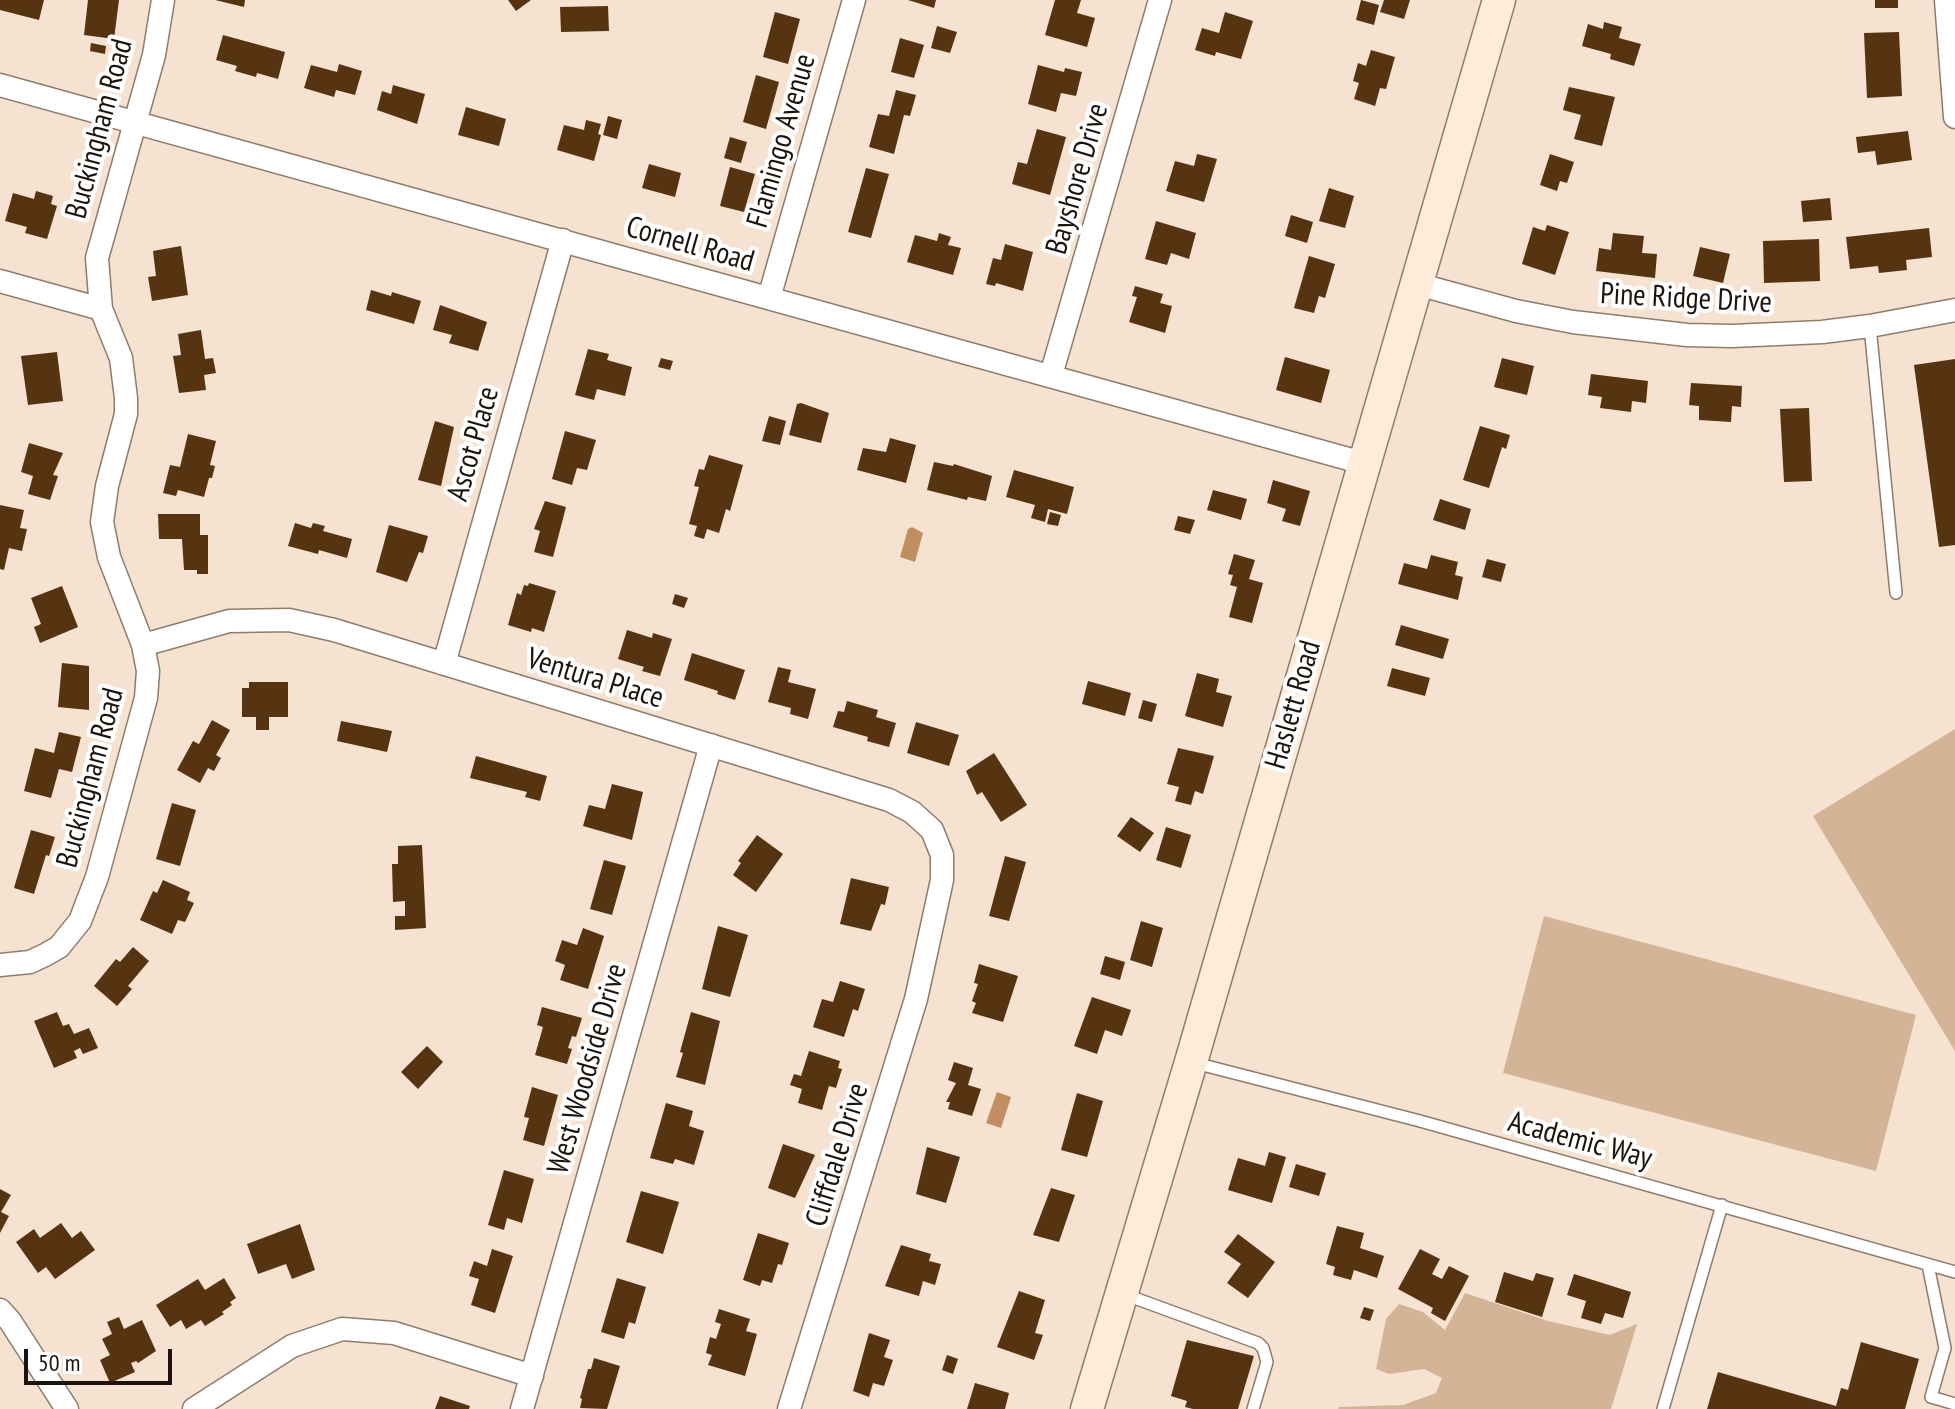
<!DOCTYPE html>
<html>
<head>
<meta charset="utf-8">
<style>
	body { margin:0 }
	#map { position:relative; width:1955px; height:1409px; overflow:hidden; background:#f6e2d0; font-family:"PT Sans Narrow",sans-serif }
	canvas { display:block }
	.scale { position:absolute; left:24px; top:1349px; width:148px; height:36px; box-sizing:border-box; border:4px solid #1b140e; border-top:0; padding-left:10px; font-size:24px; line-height:28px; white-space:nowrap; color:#1b140e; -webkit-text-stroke:6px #fff; paint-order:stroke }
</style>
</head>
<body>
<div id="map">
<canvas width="1955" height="1409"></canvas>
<div class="scale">50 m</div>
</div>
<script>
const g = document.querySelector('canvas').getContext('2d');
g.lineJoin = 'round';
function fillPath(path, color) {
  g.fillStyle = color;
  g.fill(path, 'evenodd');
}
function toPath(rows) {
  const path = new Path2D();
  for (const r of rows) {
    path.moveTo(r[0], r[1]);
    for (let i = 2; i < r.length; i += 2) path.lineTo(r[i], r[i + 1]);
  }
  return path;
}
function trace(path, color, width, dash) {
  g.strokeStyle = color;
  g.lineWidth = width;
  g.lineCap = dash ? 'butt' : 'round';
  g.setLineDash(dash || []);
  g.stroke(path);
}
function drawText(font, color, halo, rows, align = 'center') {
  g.font = font + ' "PT Sans Narrow",sans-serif';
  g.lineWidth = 8;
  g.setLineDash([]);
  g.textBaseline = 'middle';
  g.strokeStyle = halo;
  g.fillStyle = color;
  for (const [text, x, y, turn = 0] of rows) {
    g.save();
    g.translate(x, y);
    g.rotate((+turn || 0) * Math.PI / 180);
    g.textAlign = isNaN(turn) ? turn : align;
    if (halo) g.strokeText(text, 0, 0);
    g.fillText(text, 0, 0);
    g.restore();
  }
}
fillPath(toPath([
	[1955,729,1955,1051,1813,816],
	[1544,916,1916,1015,1876,1171,1503,1073],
	[1465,1293,1548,1321,1610,1335,1637,1324,1611,1409,1338,1409,1339,1407,1403,1405,1436,1393,1442,1378,1424,1369,1389,1374,1376,1369,1386,1319,1399,1304,1423,1312,1445,1330]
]), '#d4b497');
fillPath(toPath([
	[912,527,923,533,915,562,900,557,908,529],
	[997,1092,1011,1097,1001,1128,986,1123]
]), '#c08e60');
fillPath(toPath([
	[0,0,44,0,39,20,0,10],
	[88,0,119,0,114,39,84,35],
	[215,0,245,0,244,7],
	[508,0,531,0,516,11],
	[908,0,936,0,934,8],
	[1055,0,1081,0,1077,13,1095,18,1087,47,1045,35],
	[1361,0,1379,5,1374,25,1356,20],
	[1384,0,1410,0,1404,19,1380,12],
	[1875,0,1898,0,1898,8,1875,8],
	[608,6,609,31,561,32,560,7],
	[775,12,800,19,788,64,763,57],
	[1225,12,1253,21,1241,59,1216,52,1215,56,1195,50,1202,28,1219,33],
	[1604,22,1622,27,1619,38,1641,44,1634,66,1610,59,1611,54,1582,46,1588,24,1603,29],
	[937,26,957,32,950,53,931,48],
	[1899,32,1902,96,1867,98,1864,33],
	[223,35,285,52,278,79,257,73,256,77,235,71,237,66,216,60],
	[900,38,924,45,914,78,891,72],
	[91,43,106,46,105,54,90,51],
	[1371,50,1395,57,1386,89,1380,88,1375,106,1354,99,1359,83,1353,81,1358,63,1366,66],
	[339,64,362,71,355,95,336,90,334,97,304,88,311,65,337,72],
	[1038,65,1064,72,1065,68,1082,72,1076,96,1061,93,1056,112,1028,104],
	[756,75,779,82,766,129,743,122],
	[393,85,425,94,417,124,377,110,382,91,391,94],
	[1569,87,1615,97,1602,146,1574,139,1581,115,1563,110],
	[896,90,916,95,910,116,904,115,894,154,869,147,878,114,889,116],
	[466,107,506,119,499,146,458,135],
	[608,116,622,120,617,139,603,135],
	[586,120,601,124,598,134,601,135,594,161,557,150,564,125,584,130],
	[1037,129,1066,137,1050,195,1012,184,1018,162,1027,164],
	[1908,131,1912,160,1877,165,1875,151,1858,153,1856,137],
	[730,137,747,142,741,163,724,158],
	[1197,154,1217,159,1204,202,1166,191,1175,161,1194,166],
	[1550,154,1574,162,1567,183,1560,181,1557,191,1540,185],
	[649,164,681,173,675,197,642,188],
	[730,167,755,174,744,212,720,206],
	[866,168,889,174,871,238,848,232],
	[1329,188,1354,196,1345,228,1319,221],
	[36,191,53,196,51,204,57,206,47,239,25,233,27,227,5,221,13,193,34,199],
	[1830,198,1832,220,1803,222,1801,201],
	[1291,215,1313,222,1307,243,1285,236],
	[1156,221,1196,233,1189,259,1171,253,1167,265,1145,259],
	[1547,225,1569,232,1555,275,1522,264,1533,227,1545,231],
	[1929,228,1932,257,1906,260,1907,270,1879,273,1878,266,1850,269,1846,237],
	[939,233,951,237,948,245,961,248,953,275,907,262,915,235,937,241],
	[1613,233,1644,236,1642,253,1657,254,1655,278,1596,271,1599,248,1611,250],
	[1819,239,1820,281,1764,283,1763,241],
	[1005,244,1033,252,1023,291,996,283,995,286,986,284,993,258,1001,260],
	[181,246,188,295,152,301,148,277,156,276,153,251],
	[1700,247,1730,254,1723,283,1693,276],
	[1309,256,1335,264,1325,298,1319,296,1314,313,1294,308],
	[1135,286,1163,294,1160,303,1172,306,1165,333,1129,322,1137,297,1132,296],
	[371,290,391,296,392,292,421,301,414,324,366,310],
	[440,305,487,322,478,351,449,343,452,335,433,330],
	[201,330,205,359,213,358,216,373,204,375,206,390,179,393,173,356,181,355,178,334],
	[588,349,609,354,607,360,632,367,625,396,597,389,594,400,575,395],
	[57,352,63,401,28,405,21,356],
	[1285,357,1330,370,1321,403,1276,390],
	[661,358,673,361,670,370,658,367],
	[1502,358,1534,366,1527,395,1494,387],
	[1955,359,1955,545,1939,547,1914,365],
	[1591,374,1648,381,1646,403,1632,401,1631,412,1600,408,1602,397,1588,395],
	[1691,383,1742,386,1741,407,1732,406,1731,422,1699,420,1699,406,1689,405],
	[801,403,829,413,821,443,789,435,797,404],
	[1809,408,1812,481,1784,482,1780,409],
	[769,416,786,421,780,445,762,441],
	[435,421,454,427,441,486,418,480],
	[1480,426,1510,435,1506,449,1502,447,1489,488,1463,480],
	[565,431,596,440,587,470,577,468,572,485,552,479],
	[188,434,216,441,210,465,215,466,212,478,209,478,204,497,178,490,176,496,163,493,170,465,180,467],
	[890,438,916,445,906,483,857,470,863,448,886,452],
	[29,443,63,453,53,475,58,476,50,500,28,494,33,476,21,472],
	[709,455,743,465,730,511,726,509,719,533,707,529,704,539,694,536,697,526,689,524,699,487,694,486,699,469,704,470],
	[934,462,953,466,954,464,992,476,986,501,968,497,967,500,927,490],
	[1014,470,1074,487,1067,514,1048,509,1045,522,1031,518,1035,505,1006,497],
	[1273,480,1310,491,1300,526,1282,521,1286,509,1267,503],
	[1213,490,1247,499,1241,520,1207,510],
	[1440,499,1471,509,1465,530,1433,520],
	[545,501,566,507,553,557,534,552,540,531,534,529],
	[0,505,24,510,20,528,27,529,22,551,9,548,4,570,0,569],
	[1050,512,1061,515,1058,526,1047,524],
	[158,514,200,514,200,535,208,535,208,574,197,574,197,570,184,570,182,539,159,539],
	[1178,516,1195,520,1190,534,1174,530],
	[295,523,311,528,313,523,325,526,323,531,352,539,347,558,319,550,318,554,288,546],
	[389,525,428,536,423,553,419,552,407,582,376,572],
	[1234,554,1255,560,1249,579,1263,583,1252,623,1229,617,1237,587,1230,585,1233,575,1228,574],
	[1431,555,1458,562,1455,575,1463,577,1458,600,1398,584,1404,563,1427,569],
	[1487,559,1506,564,1501,582,1482,577],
	[529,583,556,591,544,632,532,628,531,632,508,625,517,593,521,595,524,585,528,586],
	[62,586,78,627,40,643,34,627,41,624,31,598],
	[675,594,688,598,684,608,672,604],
	[1401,625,1449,639,1443,659,1395,645],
	[627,630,652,638,653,633,672,639,660,676,642,671,644,667,618,659],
	[692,653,745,670,735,700,717,694,718,691,684,680],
	[62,663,89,666,89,710,58,707],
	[778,667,791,670,788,682,816,689,808,719,790,714,791,708,768,702],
	[1392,668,1430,678,1425,696,1387,686],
	[1197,673,1219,679,1216,692,1232,696,1223,727,1185,716],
	[1088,681,1131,693,1125,716,1082,704],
	[249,682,288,682,288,717,269,717,269,730,256,730,256,717,242,717,242,688,249,688],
	[1143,700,1157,704,1152,722,1138,718],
	[847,701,878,710,876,717,896,723,889,747,867,741,868,737,833,727,838,711,844,712],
	[212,720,230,730,216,755,221,758,214,771,208,768,200,783,177,770,193,741,199,744],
	[341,721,392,731,387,752,337,741],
	[916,722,959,735,949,766,907,753],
	[59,732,81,737,72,772,59,769,51,798,24,791,35,748,54,753],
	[1178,748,1214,756,1203,794,1195,791,1191,805,1175,801,1179,787,1167,784],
	[994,753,1027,805,1001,822,982,792,977,795,966,771],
	[476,756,547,776,540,801,525,797,527,792,470,778],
	[612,784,643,792,632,840,583,826,589,805,605,809],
	[172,803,196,810,180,866,156,859],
	[1131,817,1154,833,1140,852,1117,836],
	[1166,827,1191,835,1181,868,1156,860],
	[31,830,55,837,49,856,46,855,34,894,14,888],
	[757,835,783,854,756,892,733,875,741,863,738,861],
	[422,845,426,928,395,930,395,916,405,916,405,901,393,902,392,864,398,864,398,846],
	[1005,856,1026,862,1009,921,989,916],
	[604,860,626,866,612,915,590,909],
	[851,878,889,887,885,905,881,904,871,931,840,924],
	[163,880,190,892,187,900,194,903,185,922,178,920,172,934,140,920,153,891,157,893],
	[1141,921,1163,928,1152,967,1130,960],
	[718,926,748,935,730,997,702,989],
	[583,928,604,936,588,989,560,980,565,965,555,961,562,940,577,945],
	[133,947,149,961,128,986,132,989,117,1006,94,986,116,959,120,962],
	[1105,956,1125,962,1120,980,1100,974],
	[979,964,1018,976,1003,1022,972,1013,976,1003,972,1001,978,984,974,983],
	[840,981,865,989,858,1011,853,1009,844,1037,813,1027,822,999,833,1002],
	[1092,997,1131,1010,1122,1036,1105,1030,1097,1054,1074,1046],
	[542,1007,582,1018,576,1037,572,1036,568,1048,572,1049,567,1064,535,1055,543,1027,537,1025],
	[57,1012,63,1026,69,1024,74,1034,89,1028,98,1048,83,1054,80,1048,74,1051,77,1058,54,1068,34,1021],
	[691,1012,720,1021,705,1085,676,1077,683,1053,680,1052],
	[427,1046,443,1062,418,1089,401,1072],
	[809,1051,840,1061,838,1068,842,1069,836,1088,829,1086,822,1110,798,1103,802,1089,790,1085,794,1074,801,1076],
	[954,1062,973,1068,968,1085,981,1089,972,1116,948,1109,950,1102,946,1102,956,1083,948,1080],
	[532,1087,558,1095,544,1146,523,1140,529,1118,524,1117],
	[1077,1093,1103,1101,1087,1157,1061,1150],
	[666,1103,693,1111,689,1126,704,1131,694,1165,675,1159,673,1164,650,1158],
	[783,1144,815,1155,795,1198,768,1188],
	[927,1147,960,1157,946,1203,916,1194],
	[1269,1152,1286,1157,1272,1203,1228,1190,1238,1158,1265,1166],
	[1296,1164,1326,1173,1319,1196,1289,1187],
	[504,1170,534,1179,522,1223,507,1218,504,1230,488,1225],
	[1051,1188,1075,1195,1059,1242,1033,1235],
	[0,1189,11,1195,1,1212,9,1216,0,1233],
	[641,1191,679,1202,663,1254,626,1242],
	[61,1223,72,1238,81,1231,95,1250,55,1279,46,1267,38,1273,16,1242,34,1229,40,1238],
	[300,1224,315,1270,292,1279,286,1264,258,1274,247,1244],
	[1337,1226,1364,1233,1360,1248,1384,1256,1377,1278,1354,1270,1351,1280,1333,1275,1335,1267,1326,1264],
	[758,1233,789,1243,782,1265,778,1264,772,1283,762,1280,760,1286,743,1280],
	[1238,1234,1275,1262,1248,1298,1227,1283,1241,1264,1224,1252],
	[901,1245,931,1254,929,1261,941,1264,935,1285,923,1281,919,1296,885,1286],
	[492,1249,513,1256,495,1313,471,1305,479,1279,469,1276,474,1261,487,1266],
	[1420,1249,1440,1259,1432,1274,1442,1279,1449,1266,1469,1276,1445,1321,1431,1313,1433,1308,1398,1289],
	[1504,1272,1533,1281,1536,1273,1554,1278,1542,1317,1495,1302],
	[1574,1274,1631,1292,1623,1318,1605,1313,1601,1324,1581,1318,1586,1301,1567,1295],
	[224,1278,236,1298,230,1302,232,1305,222,1312,224,1314,205,1326,201,1320,186,1329,181,1320,170,1327,156,1305,198,1279,205,1290],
	[617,1278,646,1287,635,1324,629,1322,624,1339,601,1332],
	[1019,1291,1045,1300,1035,1333,1043,1335,1034,1360,997,1347],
	[1364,1307,1374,1310,1370,1321,1360,1318],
	[719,1309,750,1319,746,1331,757,1334,745,1376,708,1365,712,1355,706,1353,710,1337,716,1339,721,1324,715,1322],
	[119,1317,124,1329,142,1320,156,1351,138,1363,136,1361,131,1363,135,1372,110,1383,100,1360,110,1355,102,1339,112,1334,107,1322],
	[869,1333,890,1340,884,1357,893,1360,884,1386,873,1383,869,1397,853,1391],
	[1187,1340,1254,1356,1238,1409,1193,1409,1185,1407,1187,1401,1171,1396],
	[1861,1342,1919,1359,1905,1409,1707,1409,1718,1372,1836,1406,1841,1388,1848,1390],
	[947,1355,958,1359,953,1374,942,1370],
	[594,1358,620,1366,607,1409,580,1408,582,1399,580,1398,588,1369,591,1369],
	[975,1383,1009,1393,1005,1409,967,1409],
	[440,1396,470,1406,469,1409,435,1409]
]), '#563411');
const lane = toPath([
	[1870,326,1896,593],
	[1195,1063,1420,1121,1955,1272],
	[1928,1265,1945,1348,1931,1397,1955,1404],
	[1126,1295,1258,1343,1263,1348,1267,1362,1253,1409],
	[1663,1409,1722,1205]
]);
const street = toPath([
	[1946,0,1955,117],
	[0,85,1363,463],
	[0,281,101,309],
	[1417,284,1516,311,1573,322,1687,335,1732,336,1822,332,1870,326,1955,310],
	[769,298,854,0],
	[1051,375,1160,0],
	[143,645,229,621,289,620,334,630,889,800,912,812,932,830,942,855,942,880,916,999,789,1409],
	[444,664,563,240],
	[0,965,30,962,45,955,59,947,80,921,97,877,146,698,148,671,143,645,109,557,102,522,107,486,126,414,126,398,121,358,101,309,97,258,154,55,163,0],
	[0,1310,10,1321,67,1409],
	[194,1409,292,1346,342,1329,394,1333,532,1376],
	[522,1409,711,745]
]);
const secondary = toPath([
	[1087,1409,1191,1062,1499,0]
]);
trace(lane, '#8e7c6c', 14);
trace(street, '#8e7c6c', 25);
trace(secondary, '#8e7c6c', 35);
trace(lane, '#fff', 11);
trace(street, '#fff', 22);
trace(secondary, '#feecdb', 32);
drawText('30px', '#1b140e', '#fff', [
	["Buckingham Road",100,129,-75],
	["Flamingo Avenue",782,141,-74],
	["Bayshore Drive",1078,179,-74],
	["Cornell Road",690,245,16],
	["Pine Ridge Drive",1686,299,3],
	["Ascot Place",474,444,-74],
	["Ventura Place",595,679,17],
	["Haslett Road",1294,705,-74],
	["Buckingham Road",91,778,-75],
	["West Woodside Drive",588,1069,-74],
	["Academic Way",1580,1141,15],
	["Cliffdale Drive",838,1155,-73]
]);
</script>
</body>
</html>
